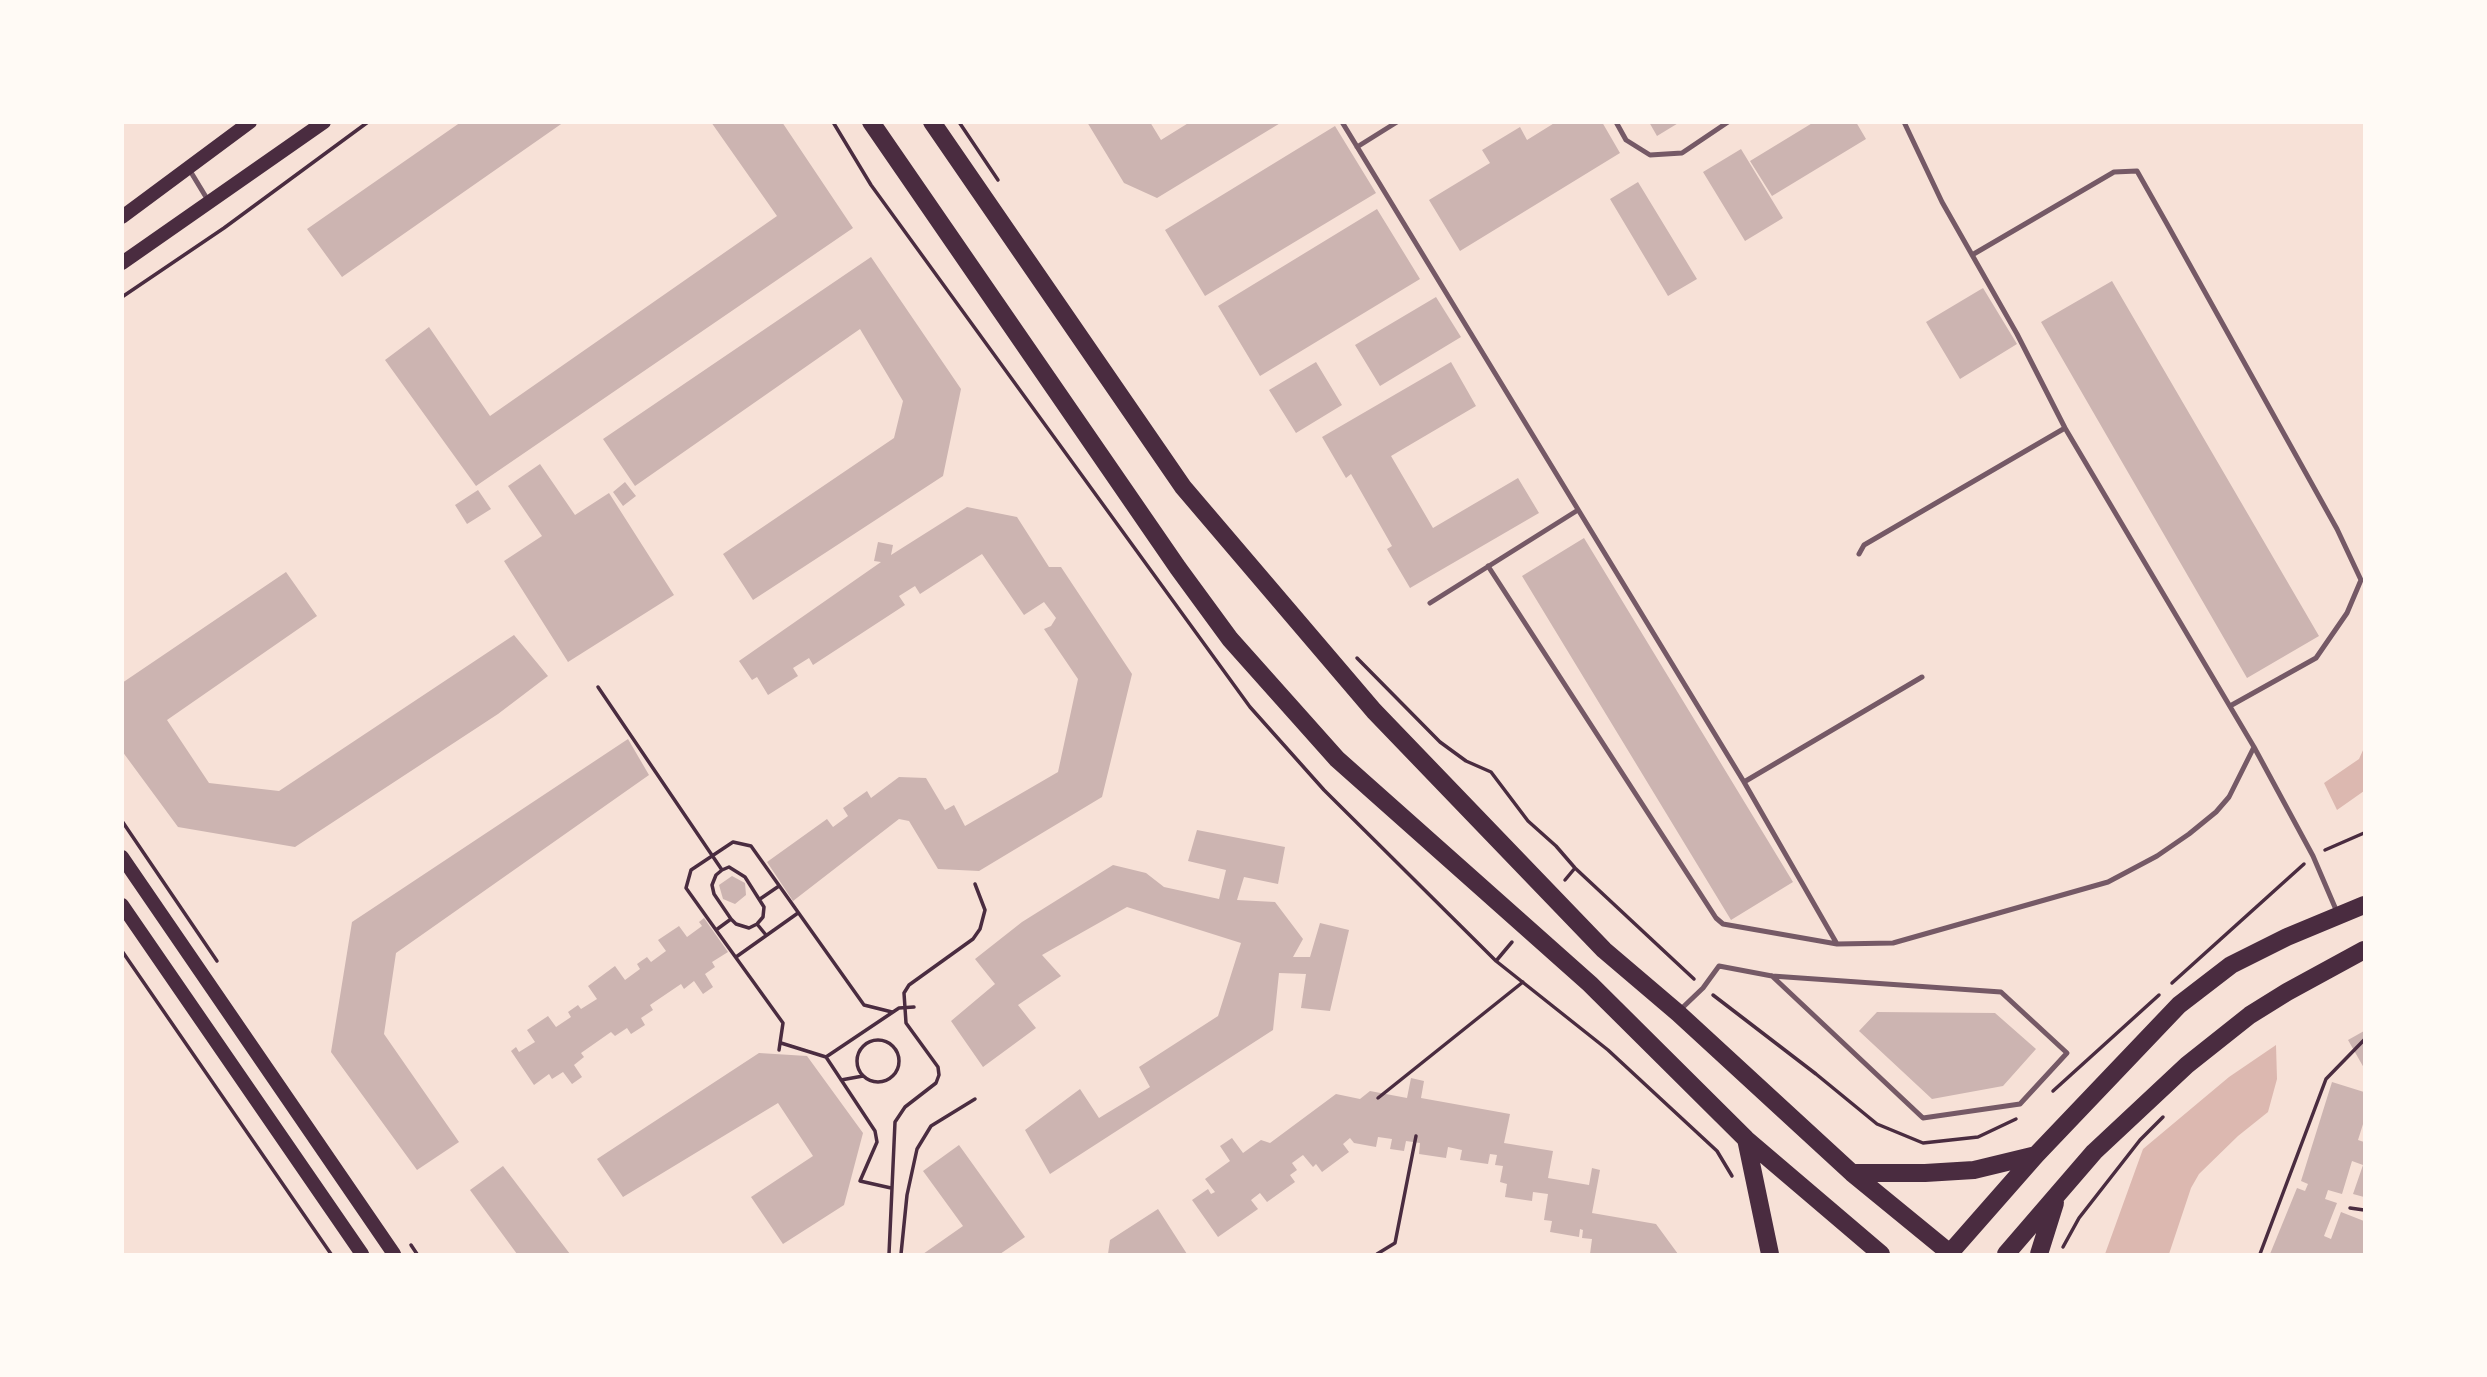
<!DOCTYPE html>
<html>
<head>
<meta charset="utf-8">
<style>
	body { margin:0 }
	#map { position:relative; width:2487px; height:1377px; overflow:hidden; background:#f7e1d7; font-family:"Space Grotesk",sans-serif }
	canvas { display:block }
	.frame { position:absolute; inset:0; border:124px solid #fffaf5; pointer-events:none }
</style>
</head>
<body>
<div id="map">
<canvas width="2487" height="1377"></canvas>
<div class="frame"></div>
</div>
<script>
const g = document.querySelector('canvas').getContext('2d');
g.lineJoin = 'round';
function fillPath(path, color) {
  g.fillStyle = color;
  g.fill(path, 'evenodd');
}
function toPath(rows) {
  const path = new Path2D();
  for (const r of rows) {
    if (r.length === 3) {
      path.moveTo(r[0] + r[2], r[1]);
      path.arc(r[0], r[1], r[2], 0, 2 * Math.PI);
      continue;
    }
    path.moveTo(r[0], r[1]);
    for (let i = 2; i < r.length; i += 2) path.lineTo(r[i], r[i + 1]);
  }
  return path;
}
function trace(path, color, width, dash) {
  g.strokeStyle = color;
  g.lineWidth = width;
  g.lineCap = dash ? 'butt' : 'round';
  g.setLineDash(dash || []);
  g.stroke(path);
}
fillPath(toPath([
	[2364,748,2364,791,2337,810,2324,783,2359,759],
	[2276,1045,2277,1079,2268,1112,2238,1136,2199,1174,2191,1188,2169,1254,2105,1254,2143,1149,2229,1077]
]), '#dcb8b0');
fillPath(toPath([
	[461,122,564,122,342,277,307,229],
	[711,122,782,122,853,228,476,486,385,360,429,327,490,416,777,216],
	[1087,122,1150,122,1161,140,1190,122,1282,122,1157,198,1124,183],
	[1556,122,1602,122,1620,153,1460,251,1429,200,1490,163,1482,150,1520,127,1527,140],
	[1649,122,1680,122,1657,136],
	[1814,122,1856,122,1866,139,1772,196,1750,161],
	[1335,126,1376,193,1205,296,1165,230],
	[1741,149,1783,218,1745,241,1703,172],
	[1638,182,1697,279,1668,296,1610,199],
	[1377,209,1420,279,1260,376,1218,306],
	[871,257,961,389,943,476,753,600,723,554,894,438,903,401,860,329,635,486,603,439],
	[2112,281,2319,636,2247,678,2041,322],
	[1983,288,2017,344,1960,379,1926,322],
	[1436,297,1461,337,1380,386,1355,345],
	[1316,362,1342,405,1296,433,1269,390],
	[1451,362,1476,406,1391,456,1433,528,1518,478,1539,513,1410,588,1387,549,1392,546,1351,474,1346,478,1322,437],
	[540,464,575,515,609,493,674,595,568,662,504,561,542,536,508,486],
	[625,482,636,496,623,506,613,492],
	[478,490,491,509,467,524,455,505],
	[967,507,1017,517,1049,567,1061,567,1132,674,1102,797,979,871,938,869,909,821,899,819,793,901,767,862,827,819,833,827,848,816,843,808,867,791,871,798,899,777,926,778,945,810,954,805,965,826,1058,772,1078,679,1044,629,1051,626,1056,618,1044,602,1024,615,982,554,920,594,915,586,899,596,905,605,813,665,809,658,793,668,798,676,768,695,757,677,752,680,739,661,881,562,874,561,878,542,893,545,891,555],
	[1584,538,1793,882,1731,920,1522,576],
	[286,572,317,616,167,720,209,783,279,791,514,635,548,676,498,714,295,847,178,827,122,751,122,683],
	[628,739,649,775,396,953,384,1034,459,1142,417,1170,331,1052,352,922],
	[1197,830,1285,847,1278,884,1244,877,1237,900,1275,902,1303,939,1293,957,1310,957,1320,923,1349,930,1330,1011,1301,1008,1306,974,1279,973,1273,1030,1050,1174,1025,1130,1080,1089,1099,1118,1150,1087,1139,1067,1218,1016,1241,943,1127,907,1042,955,1061,976,1018,1005,1036,1028,983,1067,951,1021,995,984,975,959,1022,922,1113,865,1146,873,1164,887,1219,899,1226,870,1188,861],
	[732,876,745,883,746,895,735,904,723,899,719,885],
	[704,918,728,952,712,962,715,967,705,974,713,987,703,994,694,981,684,989,681,984,650,1005,653,1010,641,1018,645,1025,631,1034,627,1028,615,1036,611,1032,581,1053,584,1057,574,1065,582,1077,572,1084,563,1072,552,1079,549,1074,534,1085,511,1051,516,1047,519,1052,535,1042,527,1030,548,1016,556,1027,571,1017,568,1012,578,1005,581,1009,597,999,588,986,615,966,625,980,640,969,637,964,647,957,651,962,666,951,658,940,679,926,687,937,702,926,699,922],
	[1877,1012,1995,1013,2036,1049,2003,1086,1932,1099,1859,1031],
	[2364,1031,2364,1068,2348,1040],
	[759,1053,807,1056,863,1133,844,1205,783,1244,751,1197,813,1156,778,1103,623,1197,597,1159],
	[1411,1078,1424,1081,1421,1098,1510,1114,1504,1143,1553,1151,1548,1178,1589,1185,1592,1168,1600,1170,1592,1213,1656,1224,1678,1254,1590,1254,1592,1239,1582,1238,1583,1230,1580,1229,1579,1237,1550,1232,1552,1221,1544,1220,1548,1194,1533,1192,1532,1201,1505,1197,1507,1184,1500,1182,1503,1166,1495,1165,1497,1155,1490,1154,1488,1164,1460,1160,1462,1150,1448,1147,1446,1158,1419,1154,1420,1143,1406,1141,1404,1151,1390,1149,1392,1139,1378,1137,1376,1147,1354,1143,1350,1138,1343,1144,1349,1152,1322,1172,1316,1164,1313,1167,1303,1155,1292,1163,1297,1170,1290,1175,1295,1182,1267,1202,1260,1193,1251,1200,1258,1209,1218,1237,1192,1200,1208,1189,1211,1194,1215,1192,1205,1179,1230,1161,1220,1146,1232,1138,1243,1153,1261,1140,1270,1143,1336,1094,1360,1099,1370,1091,1407,1098],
	[2332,1082,2364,1092,2364,1121,2358,1140,2364,1142,2364,1197,2353,1194,2363,1165,2352,1161,2342,1194,2328,1190,2325,1199,2337,1203,2324,1236,2331,1239,2341,1212,2364,1221,2364,1254,2270,1254,2297,1188,2305,1191,2308,1184,2301,1181],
	[959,1145,1025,1237,1000,1254,923,1254,963,1226,923,1171],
	[503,1166,570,1254,517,1254,470,1190],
	[1158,1209,1187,1254,1108,1254,1110,1240]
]), '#ccb4b1');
trace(toPath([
	[833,122,871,185,1250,707,1324,790,1496,961,1608,1050,1717,1151,1732,1176],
	[959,122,998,180],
	[122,297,224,228,368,122],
	[1357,658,1440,742,1466,761,1491,772,1528,821,1556,846,1575,868,1694,979],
	[598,687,722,870,716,875,712,885,714,894,731,919,716,930,783,1023,779,1050],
	[122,821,217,961],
	[2325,850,2364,833],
	[722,870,729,867,745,877,764,907,763,917,757,924,749,928,736,924,731,919],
	[1565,880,1575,868],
	[760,899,779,886],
	[757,924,766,935],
	[716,930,686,888,691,870,733,842,751,846,864,1005,892,1012],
	[122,951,331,1254],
	[736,957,798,913],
	[1496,961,1512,942],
	[2172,983,2304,864],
	[1713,995,1816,1074,1877,1124,1923,1143,1978,1137,2016,1119],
	[878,1061,21],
	[781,1043,826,1057,875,1131,877,1142,860,1181,891,1188],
	[826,1057,899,1008,914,1007],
	[841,1080,863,1076],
	[2053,1091,2159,995],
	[1378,1098,1523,982],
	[2350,1208,2364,1210],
	[411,1245,417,1254],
	[2063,1247,2079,1218,2140,1140,2163,1117],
	[889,1254,895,1122,905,1107,936,1083,939,1075,938,1067,906,1023,904,993,909,985,973,939,980,929,985,910,975,884],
	[901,1254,907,1195,917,1149,931,1126,975,1099],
	[1377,1254,1395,1243,1416,1136],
	[2260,1254,2326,1079,2364,1040]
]), '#4a2c40', 3.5);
trace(toPath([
	[1342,122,1744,782,1837,944],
	[1616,122,1626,140,1650,155,1682,153,1728,122],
	[1904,122,1942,202,2017,334,2065,428,2254,747,2313,856,2337,912],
	[1357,147,1397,122],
	[189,169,209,202],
	[1972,255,2114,172,2137,171,2167,224,2337,529,2361,580,2347,613,2316,658,2230,706],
	[1859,554,1864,545,2065,428],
	[1488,566,1716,918,1723,924,1837,944,1893,943,2108,882,2157,856,2189,834,2216,812,2229,797,2254,747],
	[1430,603,1578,510],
	[1744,782,1922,677],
	[1680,1010,1703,988,1719,966,1772,976,2001,992,2067,1053,2020,1104,1923,1118,1772,976]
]), '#755966', 5);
trace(toPath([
	[122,217,250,122],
	[122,263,324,122],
	[122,857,394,1254],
	[122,905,362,1254]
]), '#4a2c40', 14);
trace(toPath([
	[871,122,1178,568,1230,639,1337,759,1590,984,1746,1139,1881,1254],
	[932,122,1183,487,1374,711,1604,950,1678,1013,1852,1173,1951,1254],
	[1746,1139,1770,1254],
	[1852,1173,1925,1173,1974,1170,2036,1155],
	[1949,1254,2036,1155,2179,1005,2231,965,2287,937,2364,905],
	[2006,1254,2094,1152,2187,1065,2250,1015,2287,992,2364,950],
	[2039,1254,2055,1203]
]), '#4a2c40', 18);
</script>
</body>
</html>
